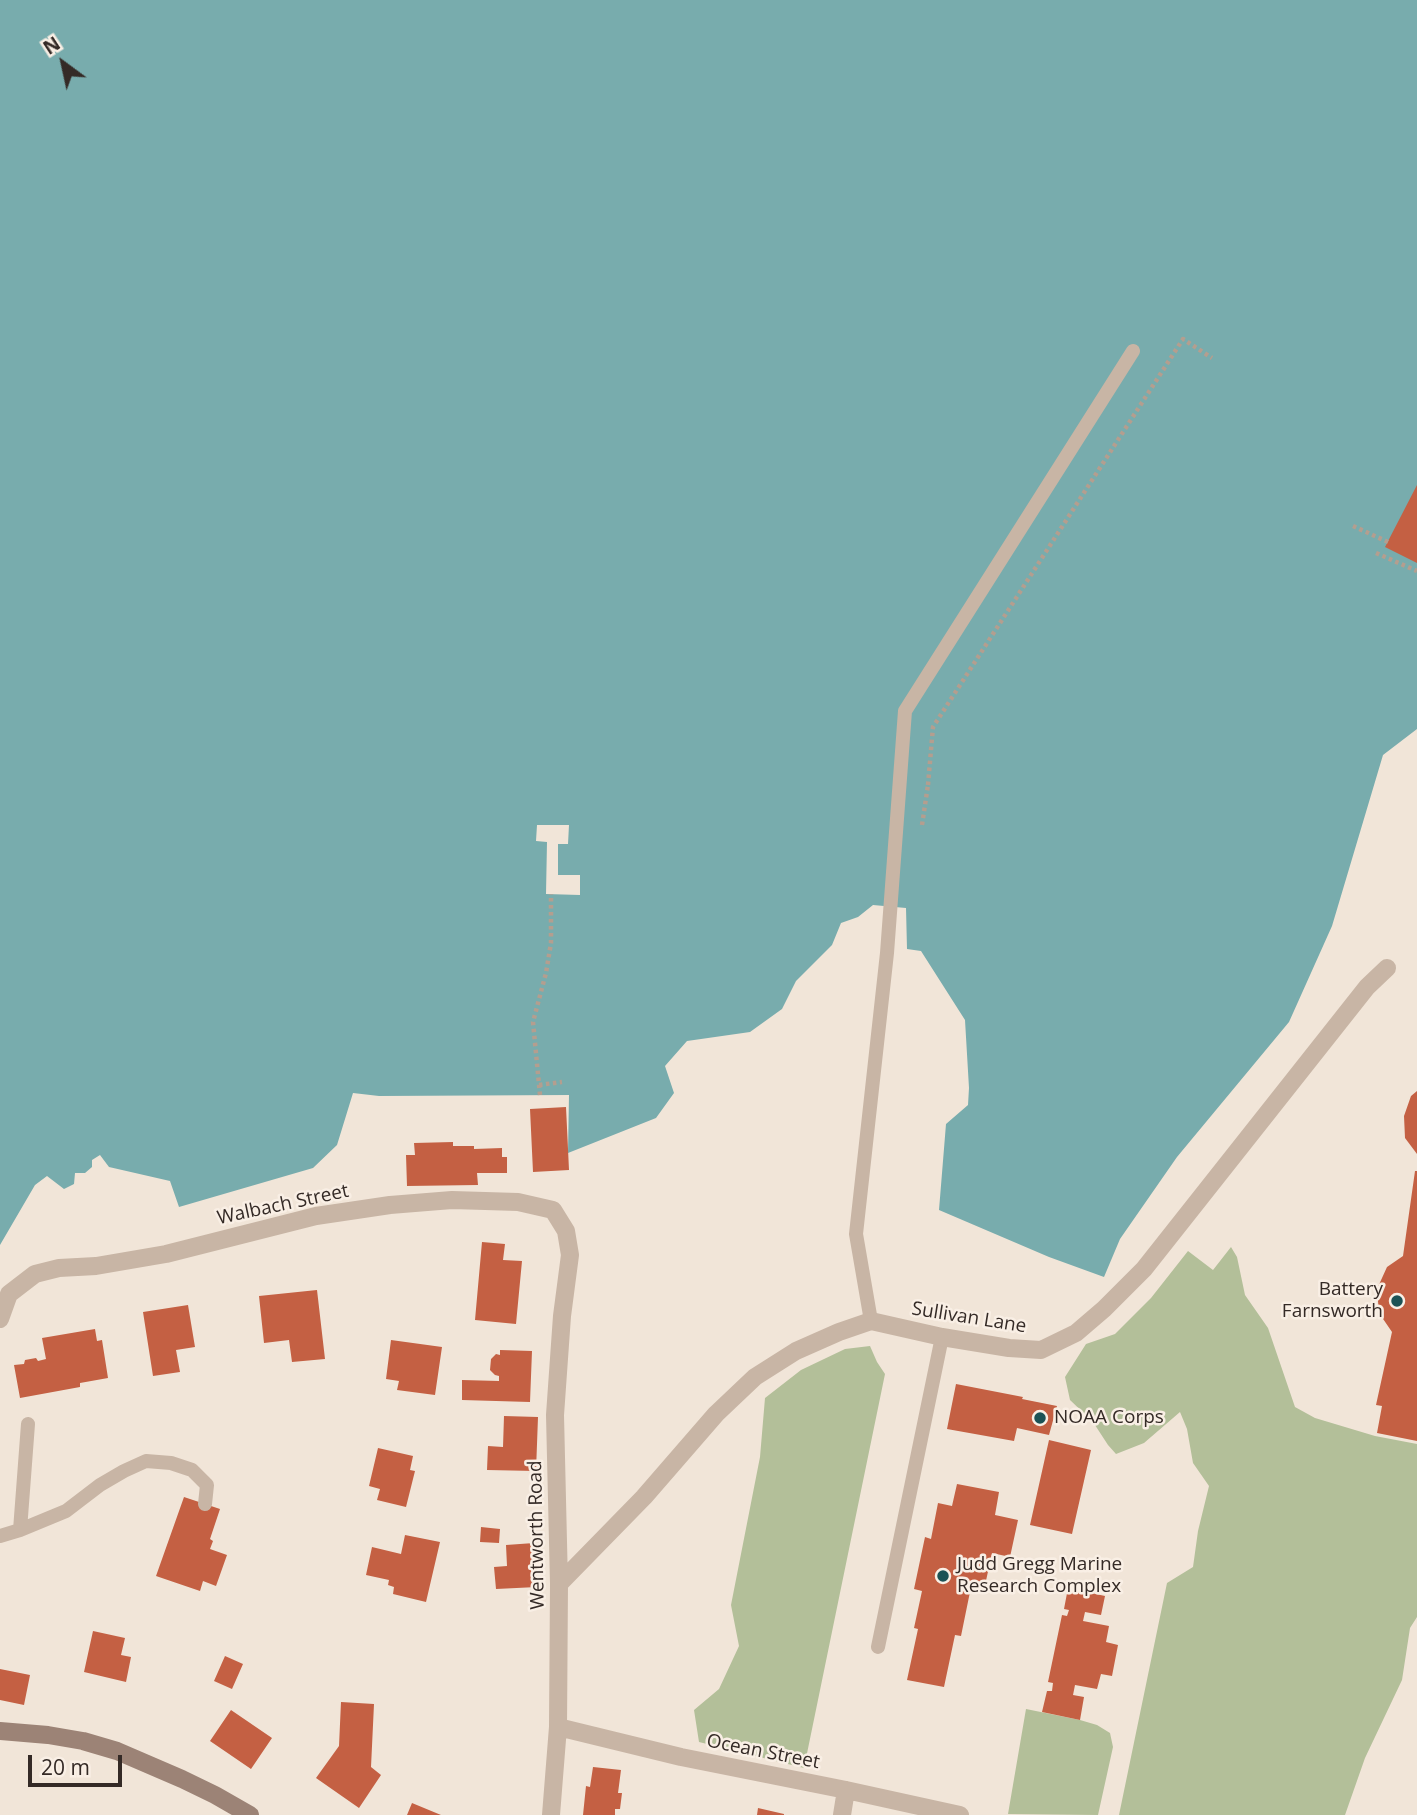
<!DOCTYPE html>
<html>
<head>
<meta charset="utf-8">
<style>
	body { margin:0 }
	#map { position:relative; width:1417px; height:1815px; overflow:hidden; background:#f1e5d8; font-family:"Open Sans",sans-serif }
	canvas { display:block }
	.north { position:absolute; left:28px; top:28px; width:70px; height:70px; -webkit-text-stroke:5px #f9efe5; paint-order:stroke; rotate:327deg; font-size:19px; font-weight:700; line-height:28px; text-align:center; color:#342a26 }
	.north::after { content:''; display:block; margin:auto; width:24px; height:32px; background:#342a26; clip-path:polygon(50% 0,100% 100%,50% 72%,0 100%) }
	.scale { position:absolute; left:28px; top:1755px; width:94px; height:32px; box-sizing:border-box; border:4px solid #342a26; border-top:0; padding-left:9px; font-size:21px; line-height:24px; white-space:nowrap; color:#342a26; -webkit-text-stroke:5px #f9efe5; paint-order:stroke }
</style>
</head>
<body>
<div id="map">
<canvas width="1417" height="1815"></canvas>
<div class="north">N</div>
<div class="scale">20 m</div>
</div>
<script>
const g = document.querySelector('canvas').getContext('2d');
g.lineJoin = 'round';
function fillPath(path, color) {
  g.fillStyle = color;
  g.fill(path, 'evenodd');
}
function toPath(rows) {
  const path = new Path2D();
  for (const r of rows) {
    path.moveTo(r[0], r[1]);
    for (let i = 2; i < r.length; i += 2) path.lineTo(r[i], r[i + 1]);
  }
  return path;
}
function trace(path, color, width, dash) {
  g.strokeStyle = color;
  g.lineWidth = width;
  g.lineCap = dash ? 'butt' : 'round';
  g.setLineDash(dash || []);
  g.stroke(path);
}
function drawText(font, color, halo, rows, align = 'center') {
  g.font = font + ' "Open Sans",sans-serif';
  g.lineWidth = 5;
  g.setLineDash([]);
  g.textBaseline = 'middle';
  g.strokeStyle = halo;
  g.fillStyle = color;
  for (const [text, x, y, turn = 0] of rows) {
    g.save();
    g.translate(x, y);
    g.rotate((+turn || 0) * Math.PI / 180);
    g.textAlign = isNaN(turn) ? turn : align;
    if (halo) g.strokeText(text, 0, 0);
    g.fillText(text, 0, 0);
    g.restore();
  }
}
fillPath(toPath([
	[1231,1247,1237,1257,1245,1295,1268,1328,1295,1407,1315,1418,1375,1436,1417,1444,1417,1617,1410,1628,1402,1680,1365,1758,1345,1815,1119,1815,1167,1583,1193,1567,1198,1531,1209,1486,1193,1463,1187,1429,1180,1412,1144,1443,1116,1454,1108,1445,1093,1422,1070,1400,1065,1377,1086,1344,1115,1334,1151,1298,1188,1251,1213,1270],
	[870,1346,877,1362,885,1374,804,1768,699,1742,694,1710,719,1689,739,1646,731,1605,760,1457,765,1398,801,1370,845,1349],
	[1026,1709,1080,1720,1097,1725,1110,1733,1113,1747,1098,1815,1008,1814]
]), '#b3bf99');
fillPath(toPath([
	[0,0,1417,0,1417,729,1383,755,1332,926,1289,1022,1177,1157,1120,1239,1104,1277,1049,1257,939,1210,946,1124,968,1105,969,1088,965,1020,921,951,907,949,906,908,873,905,858,917,841,923,832,945,796,981,782,1009,750,1032,687,1041,665,1066,674,1093,656,1118,568,1153,569,1095,379,1096,353,1093,337,1145,313,1168,179,1207,170,1181,109,1167,100,1155,92,1160,92,1167,85,1173,75,1173,74,1184,64,1189,47,1176,35,1185,0,1245]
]), '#78acad');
fillPath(toPath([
	[537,825,569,825,568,844,558,844,558,875,580,875,580,895,546,894,547,842,536,841]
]), '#f1e5d8');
fillPath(toPath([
	[1417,485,1417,563,1385,547],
	[1417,1091,1417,1154,1405,1138,1404,1116,1411,1096],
	[566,1107,569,1170,533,1172,530,1109],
	[453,1142,453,1146,474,1146,474,1149,502,1148,502,1157,507,1157,507,1173,477,1173,478,1185,407,1186,406,1155,415,1155,414,1143],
	[1415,1171,1417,1171,1417,1441,1377,1433,1382,1406,1376,1405,1392,1332,1379,1313,1377,1289,1387,1267,1403,1256],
	[482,1242,505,1244,503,1260,522,1261,516,1324,475,1320],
	[317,1290,325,1359,292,1362,289,1340,264,1343,259,1296],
	[188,1305,195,1347,176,1350,180,1372,153,1376,143,1312],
	[95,1329,97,1341,102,1340,108,1378,80,1383,80,1387,20,1398,14,1365,24,1364,25,1360,36,1358,38,1361,46,1359,42,1338],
	[391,1340,442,1347,435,1395,397,1390,399,1381,386,1379],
	[500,1350,532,1351,530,1402,462,1400,462,1380,499,1381,499,1376,495,1375,490,1370,491,1359,496,1354,500,1355],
	[956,1384,1023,1397,1022,1399,1057,1406,1049,1435,1017,1428,1014,1441,947,1429],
	[504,1416,538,1417,536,1471,487,1470,488,1446,503,1447],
	[1049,1440,1091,1450,1072,1534,1030,1525],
	[378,1448,413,1456,410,1470,415,1471,406,1507,377,1500,380,1489,369,1486],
	[957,1484,999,1492,995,1515,1018,1520,1010,1557,992,1553,984,1590,971,1587,961,1636,955,1635,944,1687,907,1680,918,1629,914,1628,922,1591,914,1589,925,1537,931,1539,938,1503,952,1506],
	[184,1497,220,1509,210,1539,213,1541,210,1549,227,1555,216,1586,203,1581,200,1591,156,1576],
	[481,1527,500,1529,499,1543,480,1542],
	[405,1535,440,1542,426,1602,393,1594,394,1587,388,1585,389,1580,366,1575,372,1547,401,1554],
	[534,1543,537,1587,496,1589,494,1567,507,1566,506,1545],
	[1068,1588,1105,1596,1101,1615,1085,1612,1083,1621,1109,1626,1106,1642,1118,1645,1112,1676,1101,1674,1097,1689,1075,1685,1073,1695,1084,1697,1080,1720,1042,1712,1047,1691,1052,1691,1053,1683,1048,1682,1062,1615,1067,1616,1069,1610,1064,1609],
	[93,1631,125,1638,121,1655,131,1657,126,1682,84,1672],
	[225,1656,243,1664,232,1689,214,1681],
	[0,1669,30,1675,24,1705,0,1700],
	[341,1702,374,1704,371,1767,381,1775,359,1808,316,1778,339,1746],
	[231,1710,272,1738,251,1769,210,1741],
	[593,1767,621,1770,618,1793,622,1793,620,1809,615,1809,615,1815,583,1815,586,1786,590,1787],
	[412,1803,441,1815,407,1815],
	[758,1808,784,1814,784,1815,757,1815]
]), '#c46043');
trace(toPath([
	[1353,526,1388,542],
	[1376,553,1417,571],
	[928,785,933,727,1183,339,1212,358],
	[922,825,928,785],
	[539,1085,562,1082],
	[540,1095,533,1022,546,973,551,943,551,894]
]), '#b49e8f', 4.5, [3.5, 3.5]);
trace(toPath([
	[871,1321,856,1234,887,953,905,711,1133,351],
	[20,1530,28,1424],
	[0,1536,20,1530,66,1511,100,1485,124,1471,146,1461,171,1463,192,1470,207,1485,205,1504],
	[878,1647,942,1337]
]), '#c8b5a5', 14);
trace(toPath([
	[0,1319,9,1294,35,1274,59,1268,96,1266,166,1254,316,1216,390,1205,452,1200,518,1202,553,1210,566,1231,570,1255,562,1316,555,1415,559,1584,558,1727,551,1815],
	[559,1584,644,1497,716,1414,755,1377,796,1351,839,1332,871,1321,942,1337,1009,1348,1041,1350,1076,1333,1104,1309,1144,1269,1367,987,1387,968],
	[558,1727,681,1757,846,1790,960,1815],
	[842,1815,846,1790]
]), '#c8b5a5', 18);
trace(toPath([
	[0,1731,48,1735,83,1741,117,1751,182,1779,215,1795,250,1815]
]), '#9c8376', 18);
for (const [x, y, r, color] of [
	[1397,1301,7,"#1c5255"],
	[1040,1418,7,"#1c5255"],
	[943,1576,7,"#1c5255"]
]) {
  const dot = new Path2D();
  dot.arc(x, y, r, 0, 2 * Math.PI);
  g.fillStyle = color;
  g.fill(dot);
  trace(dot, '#f9efe5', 2.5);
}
drawText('19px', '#342a26', '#f9efe5', [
	["Walbach Street",283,1205,-12],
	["Sullivan Lane",969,1318,9],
	["Wentworth Road",537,1535,-91],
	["Ocean Street",763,1752,11]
]);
drawText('19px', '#342a26', '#f9efe5', [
	["Battery",1383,1290,"right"],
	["Farnsworth",1383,1312,"right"],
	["NOAA Corps",1054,1418],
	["Judd Gregg Marine",957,1565],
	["Research Complex",957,1587]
], 'left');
</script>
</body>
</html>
